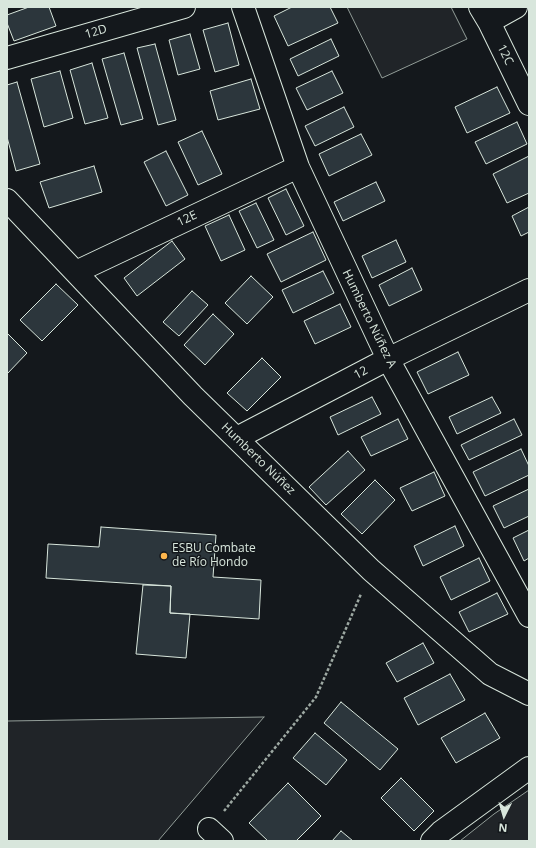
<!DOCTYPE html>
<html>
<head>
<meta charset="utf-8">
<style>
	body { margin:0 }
	#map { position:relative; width:536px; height:848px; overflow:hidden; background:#14181c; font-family:"Open Sans",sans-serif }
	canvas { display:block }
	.frame { position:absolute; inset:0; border:8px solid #d8e6dc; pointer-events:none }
	.north { position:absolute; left:484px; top:796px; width:40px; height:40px; -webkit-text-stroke:3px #14181c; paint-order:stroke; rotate:185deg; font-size:11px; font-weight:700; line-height:16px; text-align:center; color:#d8e6dc }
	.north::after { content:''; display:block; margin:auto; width:14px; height:18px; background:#d8e6dc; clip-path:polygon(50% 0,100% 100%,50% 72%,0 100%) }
</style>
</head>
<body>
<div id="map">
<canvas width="536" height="848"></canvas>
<div class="frame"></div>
<div class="north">N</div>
</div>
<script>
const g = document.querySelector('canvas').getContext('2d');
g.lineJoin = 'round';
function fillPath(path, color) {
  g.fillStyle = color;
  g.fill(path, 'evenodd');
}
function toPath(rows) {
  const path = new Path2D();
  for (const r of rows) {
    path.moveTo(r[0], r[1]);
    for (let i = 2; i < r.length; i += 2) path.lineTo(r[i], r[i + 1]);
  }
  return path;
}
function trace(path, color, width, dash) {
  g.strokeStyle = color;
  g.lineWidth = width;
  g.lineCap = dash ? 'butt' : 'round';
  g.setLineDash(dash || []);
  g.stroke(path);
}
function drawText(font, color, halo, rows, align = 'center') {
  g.font = font + ' "Open Sans",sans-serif';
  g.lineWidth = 3;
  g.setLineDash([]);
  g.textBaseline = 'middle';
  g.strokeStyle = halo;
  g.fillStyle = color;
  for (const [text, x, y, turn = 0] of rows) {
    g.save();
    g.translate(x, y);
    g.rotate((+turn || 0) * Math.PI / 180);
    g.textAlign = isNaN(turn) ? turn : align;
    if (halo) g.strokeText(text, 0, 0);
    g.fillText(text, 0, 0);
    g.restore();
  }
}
const green = toPath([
	[347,7,451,7,467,39,382,78,347,7],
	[264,717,158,841,7,841,7,721,264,717],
	[529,790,529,841,460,841,494,814,529,790]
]);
fillPath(green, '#202428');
trace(green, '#939e99', 1);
const building = toPath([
	[29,7,49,7,56,26,14,41,7,23,7,15,29,7],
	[292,7,330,7,338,23,288,46,274,16,292,7],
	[228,23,239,65,215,72,203,30,228,23],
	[190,34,200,69,178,75,169,40,190,34],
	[331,39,339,56,298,76,290,59,331,39],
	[155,44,176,120,158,125,137,48,155,44],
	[124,53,143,119,121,125,102,59,124,53],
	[92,63,108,118,85,124,70,70,92,63],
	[60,71,73,118,44,127,31,79,60,71],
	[332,71,343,93,307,110,296,88,332,71],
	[251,79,260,109,218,120,210,91,251,79],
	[17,82,40,164,16,171,7,137,7,85,17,82],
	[497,87,510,113,467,133,455,107,497,87],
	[344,107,354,127,315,146,305,126,344,107],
	[517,122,527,144,486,164,475,142,517,122],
	[202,131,222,174,198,185,178,142,202,131],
	[361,134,372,155,329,176,319,154,361,134],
	[166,151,188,195,166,206,144,162,166,151],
	[529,156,529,193,507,203,493,174,529,156],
	[94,166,102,192,49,208,40,182,94,166],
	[376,182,385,201,343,221,334,202,376,182],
	[286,189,304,226,286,235,268,198,286,189],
	[256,203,274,240,257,248,239,211,256,203],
	[529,207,529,232,521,236,512,216,529,207],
	[229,215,245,250,221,261,205,226,229,215],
	[313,232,326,260,281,282,267,254,313,232],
	[396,240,406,262,372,278,362,256,396,240],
	[172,241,185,259,137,296,124,278,172,241],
	[412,268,422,290,389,306,379,285,412,268],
	[323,271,334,293,293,313,282,290,323,271],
	[251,276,273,297,247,324,225,303,251,276],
	[56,284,78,305,42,341,20,320,56,284],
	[192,291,208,305,179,336,163,322,192,291],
	[340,304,351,327,315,344,304,321,340,304],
	[213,314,234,334,205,365,184,345,213,314],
	[7,333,27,353,7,374,7,333],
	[458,352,469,375,428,394,417,372,458,352],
	[262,358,281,377,247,411,227,393,262,358],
	[372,397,381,414,338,435,330,417,372,397],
	[492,397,501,413,457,434,449,417,492,397],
	[398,419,408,439,371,456,361,437,398,419],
	[514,419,522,435,469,460,461,445,514,419],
	[521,449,529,466,529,475,485,496,473,472,521,449],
	[348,451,365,470,326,505,309,487,348,451],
	[434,472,445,496,412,511,400,488,434,472],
	[375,480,395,500,362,534,341,514,375,480],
	[529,489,529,516,504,528,493,506,529,489],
	[455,526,464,546,423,566,414,546,455,526],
	[101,527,216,535,213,577,261,580,259,619,170,613,171,586,46,578,48,544,99,547,101,527],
	[529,530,529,558,524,561,513,538,529,530],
	[479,558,490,581,451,600,440,577,479,558],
	[143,585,171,586,170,613,190,614,186,658,136,654,143,585],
	[497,593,508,614,469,632,459,612,497,593],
	[423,643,434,663,397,682,386,663,423,643],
	[450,674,465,700,418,725,404,698,450,674],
	[341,702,398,749,380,770,324,723,341,702],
	[485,713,500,738,456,763,441,738,485,713],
	[315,733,347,760,326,785,293,758,315,733],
	[401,778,434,811,414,831,381,798,401,778],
	[288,783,321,816,296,841,268,841,249,823,288,783],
	[341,831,353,841,332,841,341,831]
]);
fillPath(building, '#2c363c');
trace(building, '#d8e6dc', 1);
const minor = toPath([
	[243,7,298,167,388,359,529,616],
	[480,7,489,22,529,104],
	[489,22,516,7],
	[7,58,184,7],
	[7,200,193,396,371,570,490,674,529,694],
	[76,272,298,167],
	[237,438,388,359,529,290],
	[209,829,222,841],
	[432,841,441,832,529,768]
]);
trace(minor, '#d8e6dc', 24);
trace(toPath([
	[224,811,316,697,361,594]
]), '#9da8a2', 2.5, [3, 2]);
trace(minor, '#14181c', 22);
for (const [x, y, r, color] of [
	[164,556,4,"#ffb74d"]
]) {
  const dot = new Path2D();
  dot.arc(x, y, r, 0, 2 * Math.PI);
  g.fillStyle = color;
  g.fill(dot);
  trace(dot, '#14181c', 1.5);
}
drawText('12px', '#d8e6dc', '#14181c', [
	["12D",96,32,-16],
	["12C",505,55,64],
	["12E",187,219,-25],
	["Humberto Núñez A",369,319,64],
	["12",361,373,-28],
	["Humberto Núñez",258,459,44]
]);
drawText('12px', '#d8e6dc', '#14181c', [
	["ESBU Combate",172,549],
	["de Río Hondo",172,563]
], 'left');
</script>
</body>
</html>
